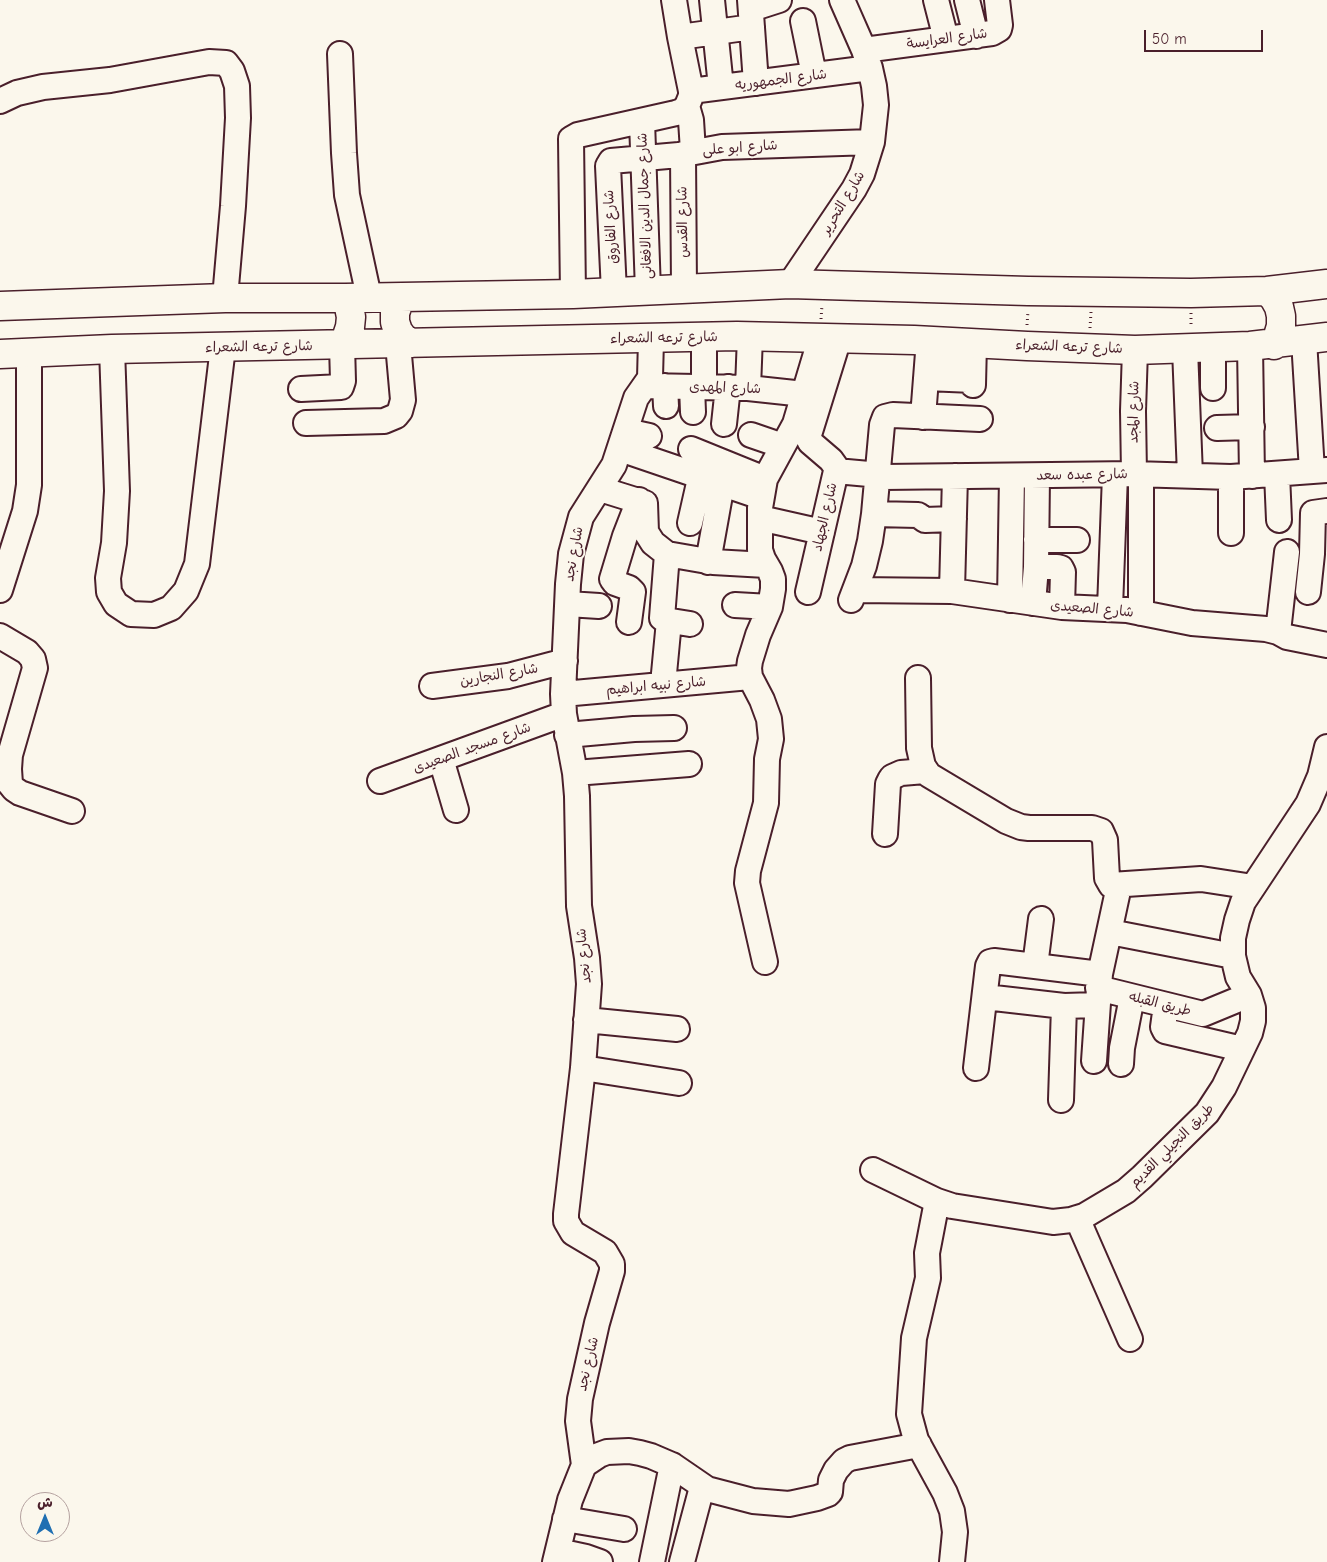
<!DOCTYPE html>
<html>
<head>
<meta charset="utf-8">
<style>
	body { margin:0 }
	#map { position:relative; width:1327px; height:1562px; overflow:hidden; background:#fbf7ec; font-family:"Comic Neue","Playpen Sans Arabic",sans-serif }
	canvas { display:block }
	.north { position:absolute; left:20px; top:1492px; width:50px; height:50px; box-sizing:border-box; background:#fbf7ec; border:1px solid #b4a19f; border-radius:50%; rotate:0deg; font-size:14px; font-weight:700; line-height:20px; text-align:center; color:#4a1f2b }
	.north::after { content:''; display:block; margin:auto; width:18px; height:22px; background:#1f6fb2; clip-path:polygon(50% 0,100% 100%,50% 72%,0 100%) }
	.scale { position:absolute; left:1144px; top:30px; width:119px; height:22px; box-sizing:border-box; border:2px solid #4a1f2b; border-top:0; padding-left:6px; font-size:15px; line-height:18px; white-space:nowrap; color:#4a1f2b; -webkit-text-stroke:4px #fbf7ec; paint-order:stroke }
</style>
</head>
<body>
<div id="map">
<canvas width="1327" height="1562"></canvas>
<div class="north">ش</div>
<div class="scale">50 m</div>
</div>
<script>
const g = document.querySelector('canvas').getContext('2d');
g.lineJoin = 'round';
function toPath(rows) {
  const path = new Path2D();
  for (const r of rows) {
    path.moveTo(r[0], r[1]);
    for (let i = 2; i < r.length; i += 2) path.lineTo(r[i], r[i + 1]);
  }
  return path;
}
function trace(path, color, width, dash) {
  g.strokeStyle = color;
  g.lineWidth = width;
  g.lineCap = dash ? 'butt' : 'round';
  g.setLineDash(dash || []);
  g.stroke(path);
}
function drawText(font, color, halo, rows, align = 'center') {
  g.font = font + ' "Comic Neue","Playpen Sans Arabic",sans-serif';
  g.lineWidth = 4;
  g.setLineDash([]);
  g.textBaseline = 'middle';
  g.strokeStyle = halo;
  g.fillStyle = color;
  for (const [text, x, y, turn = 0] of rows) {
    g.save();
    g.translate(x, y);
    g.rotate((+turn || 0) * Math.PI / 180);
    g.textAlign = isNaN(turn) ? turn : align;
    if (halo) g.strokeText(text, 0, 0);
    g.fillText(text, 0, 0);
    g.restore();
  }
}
const minor = toPath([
	[712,0,721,87],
	[750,0,756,83],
	[936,0,946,39],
	[967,0,976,36],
	[751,9,779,0],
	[803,21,814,75],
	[680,37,752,27],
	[864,50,992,33,999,29,1000,25,997,0],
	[340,54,344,153,347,195,369,297],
	[691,91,870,68],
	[0,101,17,93,43,87,110,80,209,62,226,63,232,71,237,86,238,118,233,206,225,298],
	[687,106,691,120,693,151],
	[642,121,648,291],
	[683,154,684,289],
	[790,284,854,189,862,174,872,142,876,105,874,86,870,68,864,50,842,0],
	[614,292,608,166,611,161,679,155,722,147,872,142],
	[573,294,571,139,578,135,676,113,682,111,687,106,691,96,691,91,680,37,674,0],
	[1304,340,1312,471],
	[1250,346,1252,476],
	[1213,348,1213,388],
	[112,349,117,491,114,543,108,578,109,592,116,604,131,614,154,615,171,608,186,591,197,564,223,347],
	[1185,349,1190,475],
	[926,378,973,380],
	[950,379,951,342],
	[973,385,974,343],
	[645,386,748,388,804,394],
	[665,386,666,406],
	[692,387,693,412],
	[704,387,704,337],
	[748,388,750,336],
	[301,389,341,387,343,381,342,345],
	[923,417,929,340],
	[306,423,384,421,396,416,400,411,403,400,398,344],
	[724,424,728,387],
	[1217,428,1252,427],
	[626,431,649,436],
	[751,435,783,446],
	[620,449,761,497],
	[691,449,765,479],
	[836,471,869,474,884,477,1134,474,1231,477,1327,470],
	[1134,474,1133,411,1135,350],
	[1277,474,1279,520],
	[1231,477,1231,533],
	[600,489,645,503,646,532,653,543,667,554,713,562,766,565],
	[874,514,918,515,925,520,954,519],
	[760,518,822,532],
	[690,523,704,461],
	[1036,540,1077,540],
	[667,554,662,618,665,620,690,624],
	[708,562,722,484],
	[1036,567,1057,567,1061,568,1063,572,1062,607],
	[0,590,25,511,29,485,29,353],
	[855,590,952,591,1062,607,1127,610,1192,623,1266,629,1278,632,1287,637,1327,645],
	[952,591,955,476],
	[808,592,836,471,836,467,831,460,810,442,808,438,839,338],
	[1308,592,1312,554,1313,513,1327,511],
	[851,600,864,566,870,541,874,514,882,425,885,417,893,415,980,419],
	[1010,600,1012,476],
	[1033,603,1036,567,1037,476],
	[568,604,599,606],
	[735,605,770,607],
	[1110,608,1115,475],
	[1141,613,1141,474],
	[629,622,633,592,629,588,615,583,612,579,625,536,639,500],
	[1278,632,1287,552],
	[0,636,27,652,33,659,35,668,10,755,9,769,10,784,14,789,20,793,72,811],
	[918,678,919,748,923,766,929,775,1006,821,1021,827,1029,828,1092,828,1101,831,1105,840,1107,878,1111,885,1201,879,1253,887],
	[663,684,669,621],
	[432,686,508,676,565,661],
	[563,694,750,677],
	[567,735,634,729,674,728],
	[441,759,456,810],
	[575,773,689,764],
	[380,781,564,714],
	[885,834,888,784,890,780,892,777,901,773,925,771],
	[1110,932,1233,956],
	[765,962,747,883,748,871,766,803,767,759,771,739,769,719,762,700,750,677,749,668,750,661,758,635,770,607,773,589,773,579,770,571,763,559,760,550,760,508,765,479,795,424,821,337],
	[1035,966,1041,919],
	[1098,988,1203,1014,1249,995],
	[985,997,1064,1006,1097,1005],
	[1166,1005,1163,1027,1165,1031,1242,1049],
	[586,1020,677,1029],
	[1094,1061,1100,974,1119,886],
	[1121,1064,1122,1048,1132,997],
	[583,1068,679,1083],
	[976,1068,988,966,990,962,994,961,1035,966,1100,974],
	[1061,1100,1064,1006],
	[873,1170,937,1201,952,1206,1053,1222,1071,1220,1084,1216,1126,1191,1142,1177,1207,1113,1224,1087,1250,1033,1253,1021,1253,1008,1249,995,1238,977,1233,956,1233,938,1237,920,1243,902,1253,887,1308,804,1320,776,1327,747],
	[937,1201,927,1253,928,1278,914,1338,909,1414,916,1440,945,1493,952,1511,955,1532,952,1562],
	[1077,1218,1130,1339],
	[584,1465,599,1455,607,1452,629,1451,640,1453,651,1456,672,1465,707,1489,753,1501,789,1504,817,1498,828,1494,830,1492,831,1480,836,1470,844,1461,850,1458,919,1445],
	[565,1519,624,1529],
	[558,1551,586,1557,600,1562],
	[555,1562,570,1500,584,1465,578,1421,580,1399,597,1323,612,1271,612,1264,605,1252,573,1233,566,1221,566,1214,583,1068,589,984,587,958,579,906,577,796,575,773,564,714,563,694,568,584,571,554,581,517,614,465,636,398,650,378,651,339],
	[652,1562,672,1465],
	[682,1562,702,1487]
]);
const highway = toPath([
	[1267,291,1274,298,1279,307,1281,316,1281,326,1278,336,1274,345],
	[403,297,398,304,395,313,395,322,398,331,403,338,411,343],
	[0,306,225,298,345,298,573,294,790,284,1028,291,1191,293,1267,291,1327,284],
	[342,345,347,336,350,327,351,317,349,307,345,298],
	[0,354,112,349,737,336,914,340,1027,346,1135,350,1250,346,1327,337]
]);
trace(minor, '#4a1f2b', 28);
trace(highway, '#4a1f2b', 31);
trace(toPath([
	[1191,313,1191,327],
	[821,319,822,305],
	[1027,325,1028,311],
	[1090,328,1091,312]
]), '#4a1f2b', 3, [1, 4]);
trace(minor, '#fbf7ec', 24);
trace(highway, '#fbf7ec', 28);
drawText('14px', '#4a1f2b', '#fbf7ec', [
	["شارع العرايسة",947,39,-8],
	["شارع الجمهوريه",781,80,-7],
	["شارع ابو على",740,148,-4],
	["شارع التحرير",843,203,-59],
	["شارع جمال الدين الافغانى",645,206,-92],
	["شارع القدس",683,222,-91],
	["شارع الفاروق",611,227,-93],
	["شارع ترعه الشعراء",664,338,-1],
	["شارع ترعه الشعراء",259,347,-1],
	["شارع ترعه الشعراء",1069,347,2],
	["شارع المهدى",725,388,2],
	["شارع المجد",1134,412,-89],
	["شارع عبده سعد",1082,475,-1],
	["شارع الجهاد",825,517,-77],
	["شارع نجد",574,554,-80],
	["شارع الصعيدى",1092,609,5],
	["شارع النجارين",499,675,-10],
	["شارع نبيه ابراهيم",656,686,-5],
	["شارع مسجد الصعيدى",472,748,-20],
	["شارع نجد",584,956,-96],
	["طريق القبله",1160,1004,14],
	["طريق النجيلي القديم",1172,1146,-45],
	["شارع نجد",588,1364,-77]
]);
</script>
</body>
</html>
